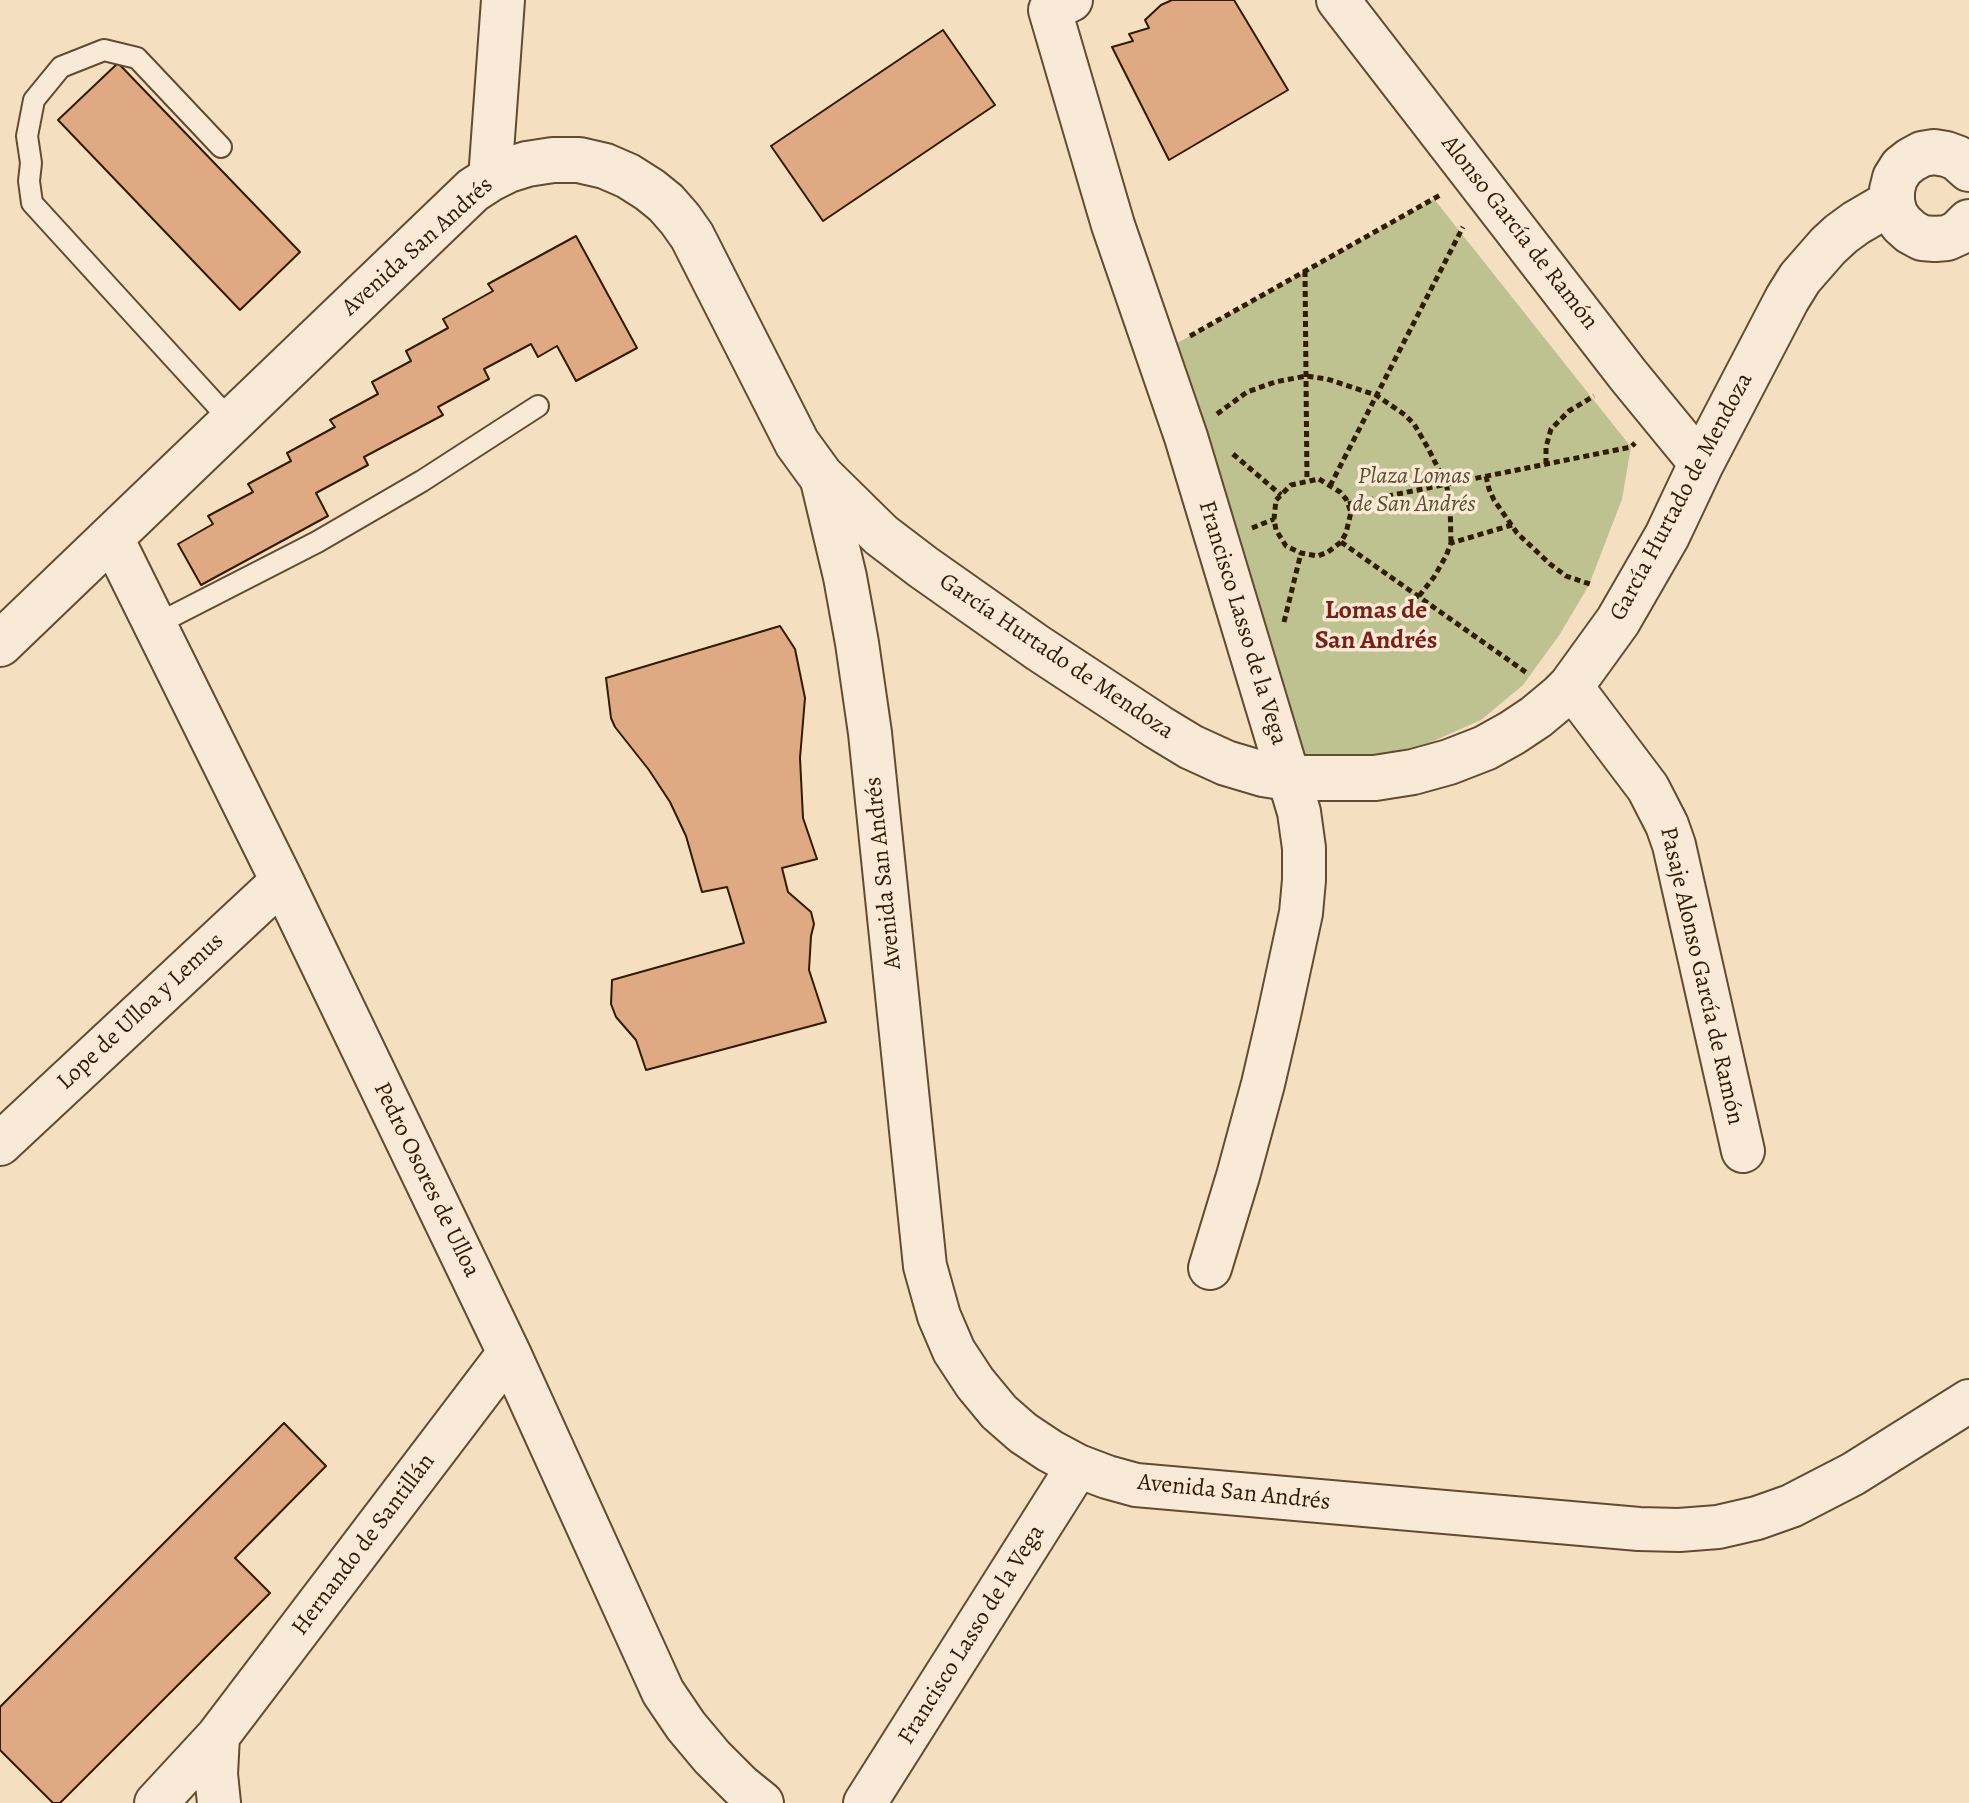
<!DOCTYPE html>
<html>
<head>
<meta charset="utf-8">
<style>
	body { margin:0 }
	canvas { display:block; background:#f4dfc0 }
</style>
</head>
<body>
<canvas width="1969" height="1803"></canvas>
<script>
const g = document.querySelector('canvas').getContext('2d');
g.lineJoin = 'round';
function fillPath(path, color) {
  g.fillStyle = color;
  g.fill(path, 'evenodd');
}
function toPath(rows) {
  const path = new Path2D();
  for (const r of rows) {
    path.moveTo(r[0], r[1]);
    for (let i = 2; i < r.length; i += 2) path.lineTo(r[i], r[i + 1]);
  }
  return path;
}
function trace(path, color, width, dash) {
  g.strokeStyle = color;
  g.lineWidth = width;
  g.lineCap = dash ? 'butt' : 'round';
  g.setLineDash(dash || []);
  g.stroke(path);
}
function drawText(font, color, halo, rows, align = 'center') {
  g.font = font + ' Alegreya,serif';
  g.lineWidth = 7;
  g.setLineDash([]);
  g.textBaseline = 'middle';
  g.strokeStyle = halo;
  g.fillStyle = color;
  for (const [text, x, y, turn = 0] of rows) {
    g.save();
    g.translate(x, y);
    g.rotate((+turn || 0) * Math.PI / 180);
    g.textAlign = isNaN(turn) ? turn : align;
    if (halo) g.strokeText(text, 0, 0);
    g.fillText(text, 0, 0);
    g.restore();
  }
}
fillPath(toPath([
	[1434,199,1631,447,1622,499,1589,585,1560,634,1523,685,1481,720,1429,743,1382,755,1290,763,1163,351]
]), '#bec190');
const building = toPath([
	[1172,0,1234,0,1288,90,1169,160,1112,47,1133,41,1129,34,1149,28,1145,20,1161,5,1172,0],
	[943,30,995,105,823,221,771,146,943,30],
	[118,63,300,252,240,310,58,120,118,63],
	[576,236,637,348,576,381,557,346,538,357,531,344,484,369,489,379,438,407,443,415,364,457,368,465,316,493,328,516,201,585,178,544,213,524,208,516,253,492,248,484,291,461,287,453,335,427,330,420,378,394,372,382,411,361,406,351,448,328,443,319,493,291,488,284,576,236],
	[780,626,795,649,805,698,800,758,803,818,817,859,782,868,788,892,811,912,814,924,811,936,809,970,826,1022,646,1070,636,1040,616,1017,611,1004,612,980,744,943,727,887,702,892,686,836,670,802,649,770,615,727,611,718,606,678,780,626],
	[284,1423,326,1466,235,1558,270,1593,60,1803,53,1803,0,1750,0,1707,284,1423]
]);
fillPath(building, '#dfaa83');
trace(building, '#311b01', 2);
const service = toPath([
	[221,147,137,58,104,50,61,67,34,100,27,136,31,163,29,181,32,203,232,422],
	[155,625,317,542,422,481,538,406]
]);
const minor = toPath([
	[1071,0,1050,10,1113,225,1186,437,1299,812,1304,848,1304,880,1301,913,1279,1015,1263,1084,1238,1176,1210,1268],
	[1338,0,1628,375,1701,464],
	[490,179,503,0],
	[821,476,845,577,857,643,870,733,925,1266,939,1316,954,1351,975,1383,999,1412,1023,1433,1050,1451,1078,1466,1107,1477,1136,1485,1639,1529,1679,1530,1718,1527,1757,1518,1791,1506,1853,1474,1969,1401],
	[112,538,282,881,509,1353,663,1692,686,1726,712,1757,741,1786,762,1803],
	[1571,686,1648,788,1667,825,1674,845,1743,1151],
	[0,1144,282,881],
	[218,1736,216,1774,219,1803],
	[156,1803,218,1736,509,1353],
	[865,1803,1078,1466]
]);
const tertiary = toPath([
	[1969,169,1957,158,1946,154,1934,152,1922,154,1911,160,1902,167,1895,178,1892,190,1892,202,1895,214,1902,224,1911,232,1922,238,1935,239,1947,238,1958,233,1969,222],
	[0,644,473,190,490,179,508,170,527,164,553,160,579,160,605,166,628,176,650,190,666,203,680,219,692,236,797,443,821,476,881,535,923,567,1038,648,1158,727,1191,747,1226,763,1263,774,1288,778,1375,778,1413,772,1449,762,1485,748,1512,733,1536,717,1560,697,1571,686,1618,621,1667,536,1701,464,1787,299,1800,278,1828,246,1841,234,1856,223,1892,202]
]);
trace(service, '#624c31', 24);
trace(minor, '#624c31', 46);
trace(tertiary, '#624c31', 48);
trace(toPath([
	[1305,271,1307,481],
	[1190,336,1442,194],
	[1217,414,1247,392,1275,382,1306,376,1327,379,1376,395,1405,415,1414,424,1428,448,1446,484,1450,500,1451,543],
	[1233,454,1281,495],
	[1546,464,1546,447,1551,429,1569,411,1594,396],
	[1486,476,1489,489,1494,500,1517,533,1550,564,1566,576,1593,585],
	[1319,479,1340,492,1346,499,1351,512,1346,533,1341,542,1328,552,1318,556,1301,553,1286,546,1276,530,1274,519,1276,500,1291,485,1319,479],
	[1330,486,1463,227],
	[1348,504,1631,447,1635,443],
	[1252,528,1274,519],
	[1341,542,1527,673],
	[1419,596,1434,577,1446,556,1451,543,1512,525],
	[1284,622,1301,553]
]), '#311b01', 5, [6, 4]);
trace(service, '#f8ead6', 20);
trace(minor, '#f8ead6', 42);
trace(tertiary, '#f8ead6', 44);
drawText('24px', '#311b01', '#f8ead6', [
	["Alonso García de Ramón",1519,233,52],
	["Avenida San Andrés",418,247,-42],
	["García Hurtado de Mendoza",1682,497,-62],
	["Francisco Lasso de la Vega",1242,623,73],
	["García Hurtado de Mendoza",1056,657,34],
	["Avenida San Andrés",884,873,-96],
	["Pasaje Alonso García de Ramón",1701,976,77],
	["Lope de Ulloa y Lemus",141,1012,-43],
	["Pedro Osores de Ulloa",426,1180,64],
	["Avenida San Andrés",1234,1493,6],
	["Hernando de Santillán",364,1545,-53],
	["Francisco Lasso de la Vega",972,1635,-58]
]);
drawText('italic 24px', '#5b4d2c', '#f8ead6', [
	["Plaza Lomas",1414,477],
	["de San Andrés",1414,505]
]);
drawText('bold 26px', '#7a1f14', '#f8ead6', [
	["Lomas de",1376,612],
	["San Andrés",1376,642]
]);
</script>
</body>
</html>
